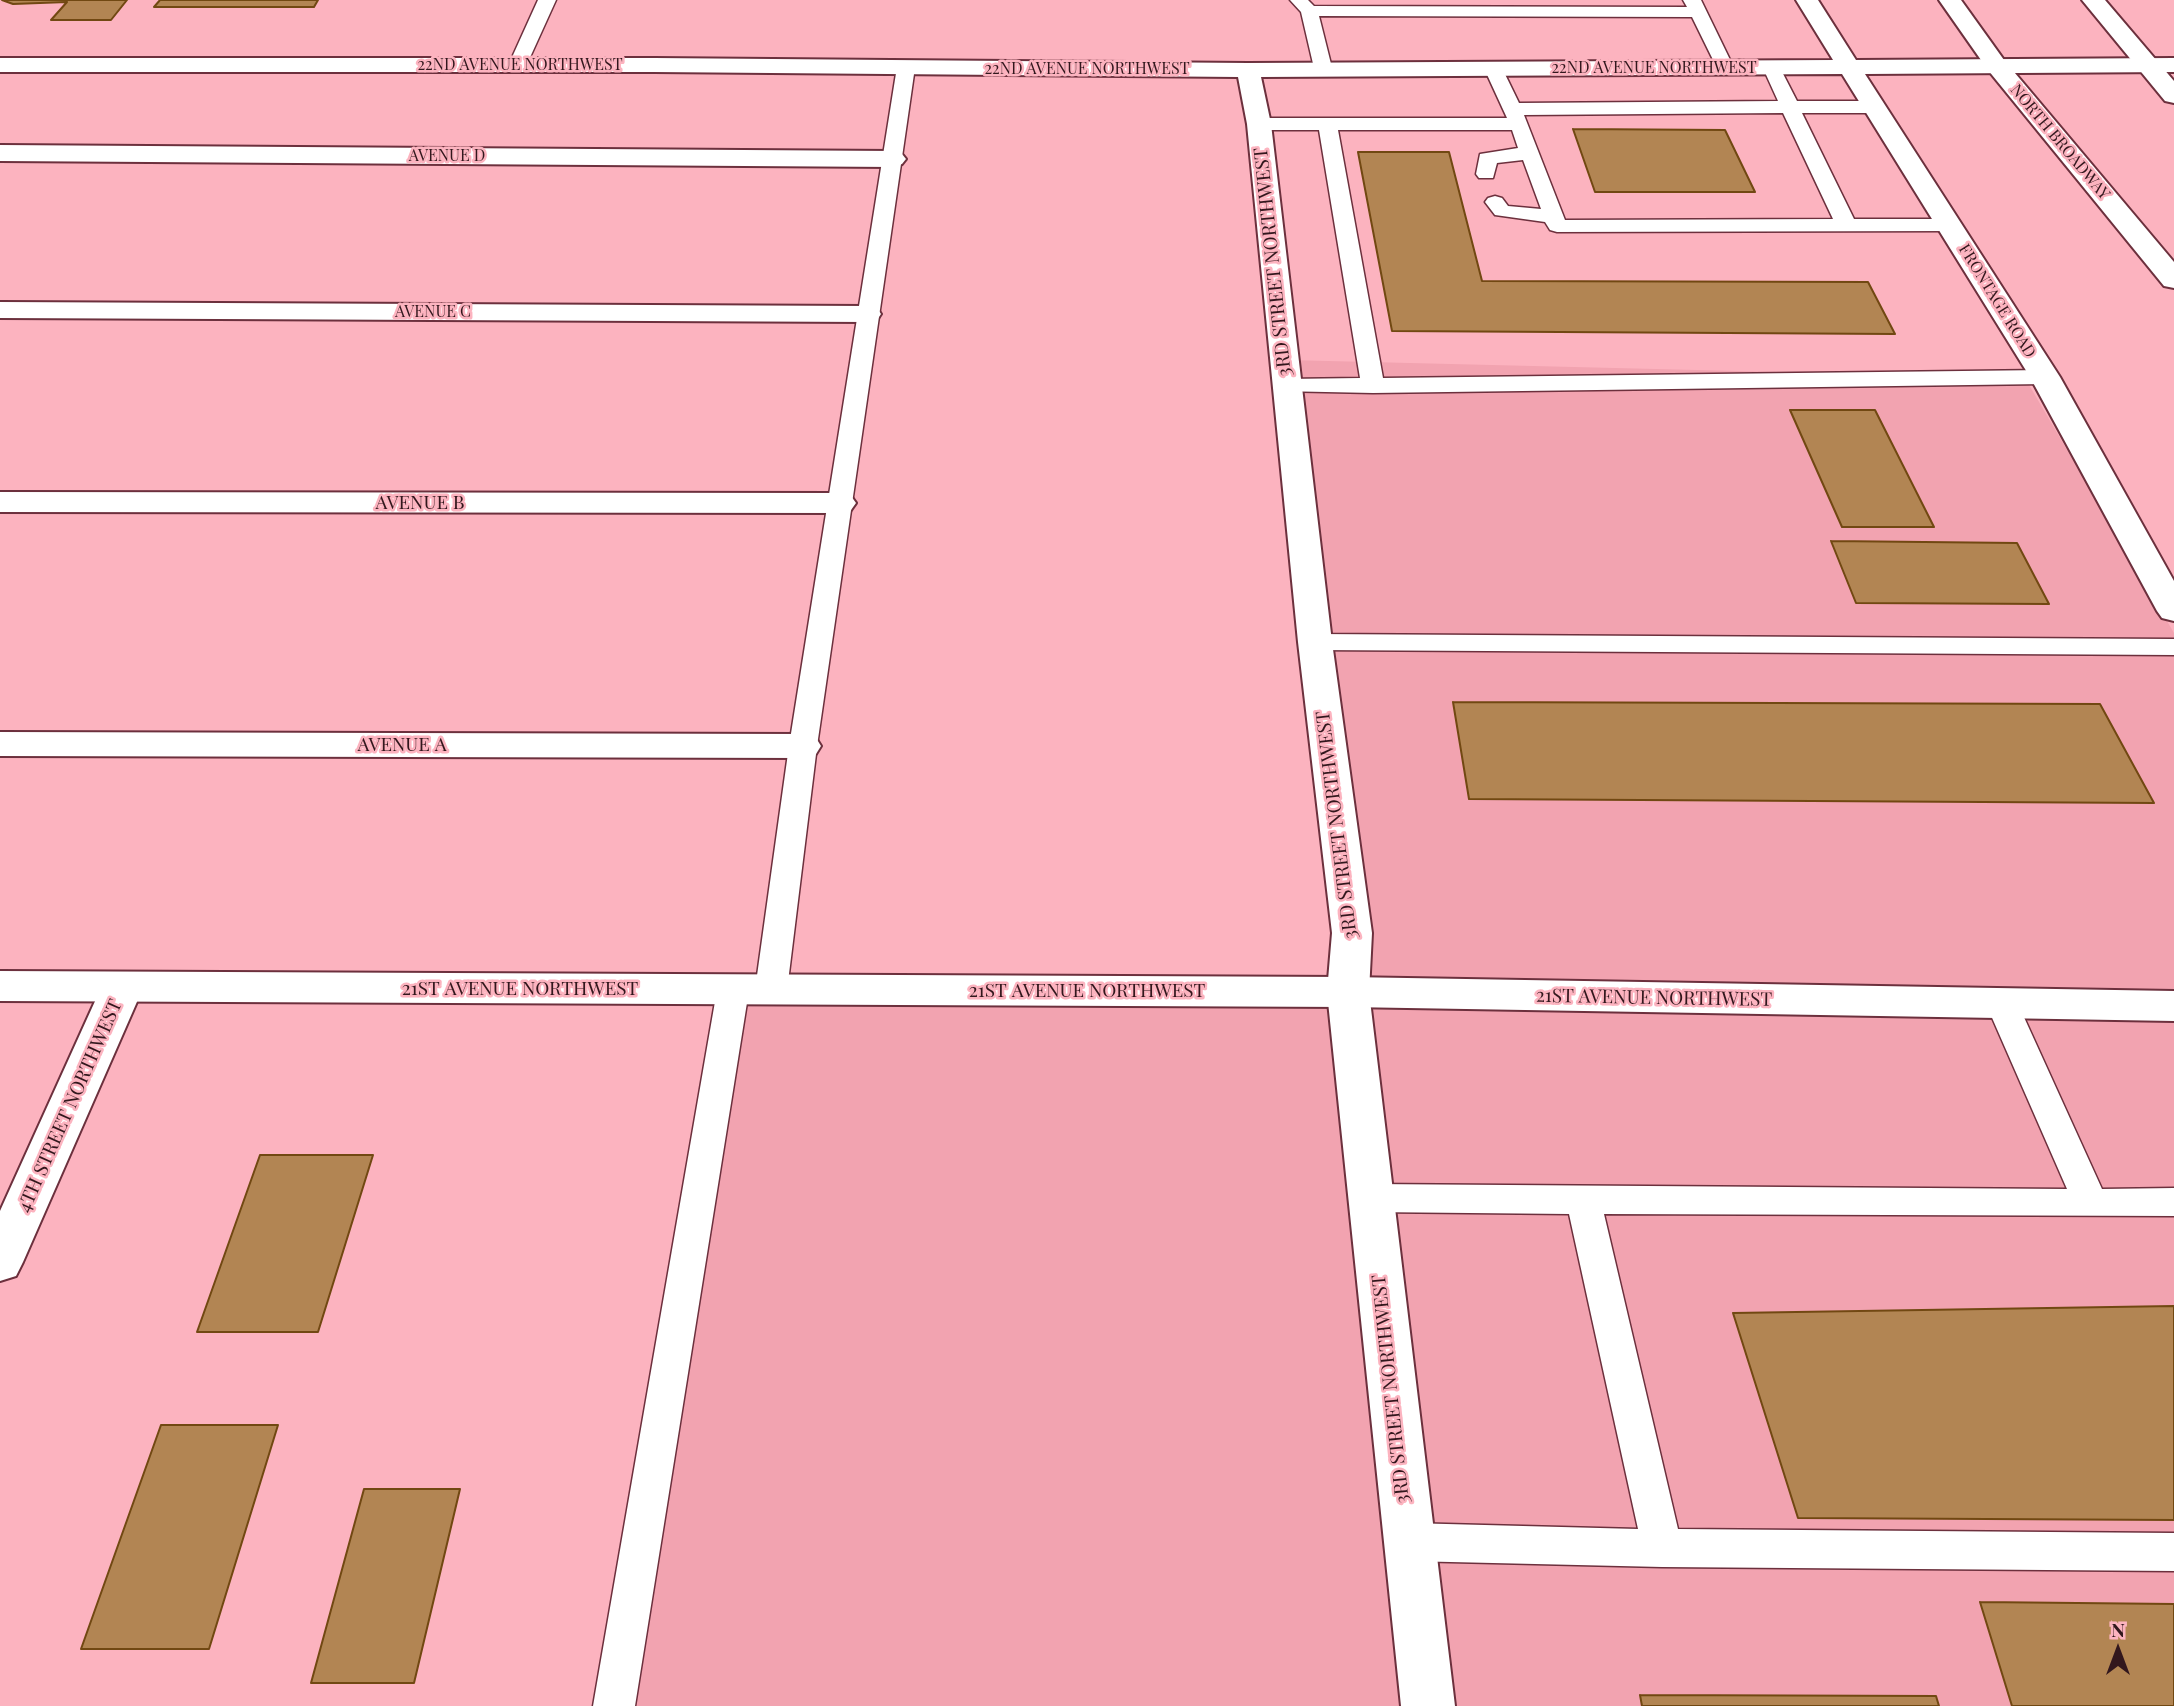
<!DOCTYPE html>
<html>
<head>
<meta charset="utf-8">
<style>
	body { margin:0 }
	#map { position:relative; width:2174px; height:1706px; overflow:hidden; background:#fcb3bf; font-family:"Playfair Display",serif }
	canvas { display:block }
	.north { position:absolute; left:2083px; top:1615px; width:70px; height:70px; -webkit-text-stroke:5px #fcb3bf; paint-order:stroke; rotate:0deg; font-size:19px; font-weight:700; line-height:28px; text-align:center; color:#32171d }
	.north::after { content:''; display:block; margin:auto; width:24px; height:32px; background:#32171d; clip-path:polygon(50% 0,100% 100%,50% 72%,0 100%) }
</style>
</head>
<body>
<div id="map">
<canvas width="2174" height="1706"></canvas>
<div class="north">N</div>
</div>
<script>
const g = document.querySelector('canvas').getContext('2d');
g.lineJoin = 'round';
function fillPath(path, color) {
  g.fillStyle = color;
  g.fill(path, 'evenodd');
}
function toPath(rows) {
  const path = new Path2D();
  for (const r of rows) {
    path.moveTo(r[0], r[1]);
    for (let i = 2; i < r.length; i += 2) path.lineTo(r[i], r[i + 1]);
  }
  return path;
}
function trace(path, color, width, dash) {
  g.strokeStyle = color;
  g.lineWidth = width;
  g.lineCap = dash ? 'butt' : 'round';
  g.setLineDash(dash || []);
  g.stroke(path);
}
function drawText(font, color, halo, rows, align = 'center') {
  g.font = font + ' "Playfair Display",serif';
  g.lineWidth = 5;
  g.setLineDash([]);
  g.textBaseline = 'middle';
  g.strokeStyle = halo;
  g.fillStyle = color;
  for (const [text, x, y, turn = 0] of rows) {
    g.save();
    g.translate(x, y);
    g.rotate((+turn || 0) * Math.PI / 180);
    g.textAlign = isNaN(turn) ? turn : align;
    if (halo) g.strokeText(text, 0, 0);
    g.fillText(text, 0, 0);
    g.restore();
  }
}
fillPath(toPath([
	[1287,360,2025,378,2174,633,2174,1706,615,1706,734,990,1353,997]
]), '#f2a3b0');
const building = toPath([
	[2,0,127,0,111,20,51,20,67,2,13,4,2,0],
	[160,0,318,0,314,7,154,7,160,0],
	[1573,129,1725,130,1755,192,1595,192,1573,129],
	[1358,152,1449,152,1482,281,1868,282,1895,334,1392,331,1358,152],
	[1790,410,1875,410,1934,527,1842,527,1790,410],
	[1831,541,2017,543,2049,604,1856,603,1831,541],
	[1453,702,2100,704,2154,803,1469,799,1453,702],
	[260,1155,373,1155,318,1332,197,1332,260,1155],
	[2174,1306,2174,1520,1798,1518,1733,1313,2174,1306],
	[161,1425,278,1425,209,1649,81,1649,161,1425],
	[364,1489,460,1489,414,1683,311,1683,364,1489],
	[1980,1602,2174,1604,2174,1706,2012,1706,1980,1602],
	[1640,1695,1936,1696,1939,1706,1642,1706,1640,1695]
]);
fillPath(building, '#b28553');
trace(building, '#714812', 2);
const service = toPath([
	[538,0,556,0,527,64,524,68,512,68,509,64,538,0],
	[1290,0,1308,0,1314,6,1687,7,1683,0,1701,0,1734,68,1731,72,1719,72,1692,17,1319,16,1332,68,1323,73,1314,68,1301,12,1290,0],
	[906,62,915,67,817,746,787,990,782,998,771,1002,760,998,755,990,789,746,897,67,906,62],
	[1493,63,1502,68,1519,103,1778,101,1763,68,1766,64,1778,64,1797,101,1874,101,1883,107,1874,113,1802,113,1854,219,1949,219,1956,221,1959,225,1956,229,1949,231,1557,232,1550,230,1545,222,1495,215,1485,202,1488,198,1495,196,1502,198,1508,206,1541,209,1523,160,1497,163,1493,178,1479,178,1476,174,1480,154,1518,148,1512,130,1338,130,1383,378,2045,370,2053,372,2056,377,2053,382,2045,384,1373,393,1278,391,1275,386,1278,381,1286,379,1360,378,1319,130,1259,130,1249,124,1259,118,1507,118,1484,68,1493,63],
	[1783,113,1833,219,1565,220,1524,115,1783,113],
	[1315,634,2174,639,2174,655,1315,650,1306,648,1302,642,1306,636,1315,634],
	[733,978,744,982,749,990,635,1706,593,1706,717,990,722,982,733,978],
	[2002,992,2013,996,2018,1004,2102,1189,2174,1188,2174,1216,1604,1214,1678,1529,2174,1533,2174,1571,1662,1567,1408,1561,1394,1555,1388,1542,1394,1529,1408,1523,1638,1529,1569,1214,1369,1212,1357,1208,1352,1198,1357,1188,1369,1184,2067,1189,1986,1004,1991,996,2002,992]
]);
const minor = toPath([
	[1796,0,1818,0,1856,60,2174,58,2174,72,1865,74,2060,377,2174,581,2174,621,2162,618,2157,611,2030,377,1842,74,1261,77,1271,124,1332,642,1372,933,1369,992,1455,1706,1401,1706,1327,992,1332,933,1298,642,1247,124,1238,77,654,72,0,72,0,58,654,58,1248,63,1833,60,1796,0],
	[0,145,893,151,902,154,906,159,902,164,893,167,0,161,0,145],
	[0,302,867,306,877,308,881,314,877,320,867,322,0,318,0,302],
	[0,492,840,493,851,496,856,503,851,510,840,513,0,512,0,492],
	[0,732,803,734,816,738,821,746,816,754,803,758,0,756,0,732],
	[122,973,137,977,143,988,23,1262,16,1276,0,1281,0,1211,101,988,107,977,122,973]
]);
const tertiary = toPath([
	[0,971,1348,977,2174,991,2174,1021,1348,1007,0,1001,0,971]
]);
const primary = toPath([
	[1939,0,1961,0,2004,60,2174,262,2174,288,2164,286,1988,70,1939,0],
	[2082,0,2105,0,2174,81,2174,103,2165,101,2082,0]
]);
trace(service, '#6c303d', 3);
trace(minor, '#6c303d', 4);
trace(tertiary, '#6c303d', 4);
trace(primary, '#6c303d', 4);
fillPath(service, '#fff');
fillPath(minor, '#fff');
fillPath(tertiary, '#fff');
fillPath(primary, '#fff');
drawText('16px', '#32171d', '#fcb3bf', [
	["22ND AVENUE NORTHWEST",520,65],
	["22ND AVENUE NORTHWEST",1654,68],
	["22ND AVENUE NORTHWEST",1087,69],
	["NORTH BROADWAY",2060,142,50],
	["AVENUE D",447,156],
	["FRONTAGE ROAD",1997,301,58],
	["AVENUE C",433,312]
]);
drawText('19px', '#32171d', '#fcb3bf', [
	["3RD STREET NORTHWEST",1273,262,-96],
	["AVENUE B",420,503],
	["AVENUE A",402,745],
	["3RD STREET NORTHWEST",1337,825,-97],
	["21ST AVENUE NORTHWEST",520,989],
	["21ST AVENUE NORTHWEST",1087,991],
	["21ST AVENUE NORTHWEST",1654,998,1],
	["4TH STREET NORTHWEST",70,1106,-66],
	["3RD STREET NORTHWEST",1391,1389,-96]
]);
</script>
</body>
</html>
